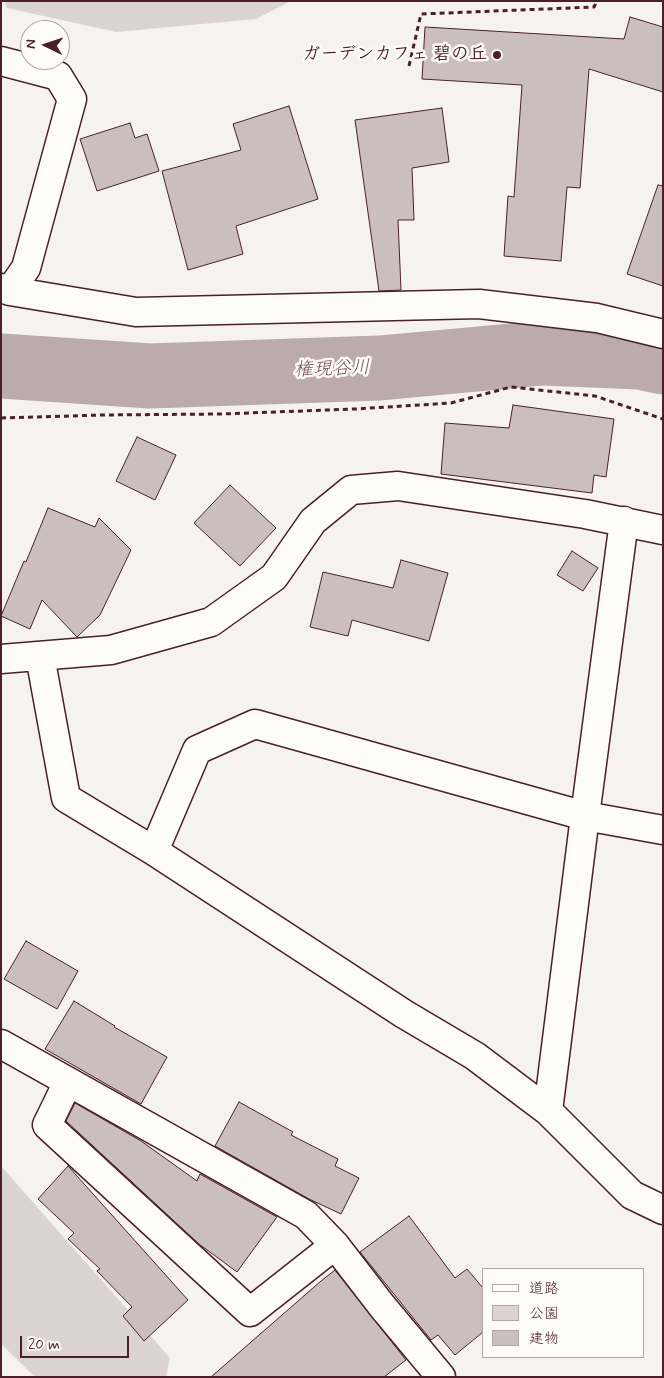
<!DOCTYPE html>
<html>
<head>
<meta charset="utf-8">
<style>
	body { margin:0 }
	#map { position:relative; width:664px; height:1378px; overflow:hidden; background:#f6f3ef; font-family:Mynerve,"Klee One",sans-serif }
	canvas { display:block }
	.frame { position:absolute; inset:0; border:2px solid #4a1f2b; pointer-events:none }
	.legend { position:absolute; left:482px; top:1268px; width:162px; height:90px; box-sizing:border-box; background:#fdfcf7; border:1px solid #b5a4a5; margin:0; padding:6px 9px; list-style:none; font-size:15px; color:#4a1f2b }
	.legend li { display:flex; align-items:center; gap:10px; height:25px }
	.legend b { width:25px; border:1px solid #b5a4a5 }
	.north { position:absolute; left:20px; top:20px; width:50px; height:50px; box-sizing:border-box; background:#fdfcf7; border:1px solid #b5a4a5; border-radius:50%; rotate:274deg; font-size:14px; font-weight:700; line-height:20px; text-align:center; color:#4a1f2b }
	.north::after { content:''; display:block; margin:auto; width:18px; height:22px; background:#4a1f2b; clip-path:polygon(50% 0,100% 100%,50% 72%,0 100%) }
	.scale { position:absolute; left:20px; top:1336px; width:109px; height:22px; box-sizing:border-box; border:2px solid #4a1f2b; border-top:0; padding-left:6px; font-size:15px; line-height:18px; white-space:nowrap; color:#4a1f2b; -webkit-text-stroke:4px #fdfcf7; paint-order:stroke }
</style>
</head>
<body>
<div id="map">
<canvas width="664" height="1378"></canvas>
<div class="frame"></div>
<ul class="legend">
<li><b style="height:6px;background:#fdfcf7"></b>道路</li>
<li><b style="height:14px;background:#dcd4d2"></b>公園</li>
<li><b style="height:14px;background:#cbbfbe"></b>建物</li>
</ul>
<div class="north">N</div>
<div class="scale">20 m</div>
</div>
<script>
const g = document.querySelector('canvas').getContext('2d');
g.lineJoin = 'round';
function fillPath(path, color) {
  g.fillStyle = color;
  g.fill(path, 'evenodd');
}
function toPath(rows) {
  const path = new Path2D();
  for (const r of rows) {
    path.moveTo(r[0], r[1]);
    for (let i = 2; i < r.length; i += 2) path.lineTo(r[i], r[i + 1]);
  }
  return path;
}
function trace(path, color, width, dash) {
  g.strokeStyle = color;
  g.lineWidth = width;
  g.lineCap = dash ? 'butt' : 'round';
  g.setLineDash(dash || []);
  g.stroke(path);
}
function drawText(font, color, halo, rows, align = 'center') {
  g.font = font + ' Mynerve,"Klee One",sans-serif';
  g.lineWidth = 5;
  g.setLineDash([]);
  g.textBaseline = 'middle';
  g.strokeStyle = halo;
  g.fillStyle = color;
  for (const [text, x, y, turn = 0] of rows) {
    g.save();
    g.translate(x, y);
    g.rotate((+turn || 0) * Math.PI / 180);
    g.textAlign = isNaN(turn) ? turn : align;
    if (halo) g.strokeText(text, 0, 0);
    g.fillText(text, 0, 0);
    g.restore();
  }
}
fillPath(toPath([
	[4,1,291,1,256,19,116,32,7,8],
	[1,1166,170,1358,166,1377,35,1377,1,1344]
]), '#dcd4d2');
trace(toPath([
	[1,366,150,376,380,368,543,353,639,357,663,362]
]), '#bbabac', 65);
const building = toPath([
	[630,17,663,27,663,92,589,69,580,188,567,187,561,261,504,256,508,196,514,197,522,85,422,79,425,27,624,39,630,17],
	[289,106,318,199,236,226,243,254,188,270,162,171,241,150,233,124,289,106],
	[442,108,449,162,412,168,414,220,398,220,401,290,379,291,355,120,442,108],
	[130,123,135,138,147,134,159,171,97,191,80,139,130,123],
	[658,185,663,186,663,286,627,274,658,185],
	[513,405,614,419,606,477,594,475,592,493,441,474,445,423,509,428,513,405],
	[137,437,176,455,155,500,116,481,137,437],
	[230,485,276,528,240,566,194,523,230,485],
	[48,508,95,527,99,518,131,550,100,615,77,637,42,600,30,629,1,616,24,561,26,562,48,508],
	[572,551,598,568,583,591,557,575,572,551],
	[401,560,448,573,429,641,352,620,348,636,310,627,323,572,393,588,401,560],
	[26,941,78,971,57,1009,4,979,26,941],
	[74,1001,115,1026,114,1027,167,1057,141,1104,45,1049,74,1001],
	[239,1102,293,1132,291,1135,338,1159,335,1166,359,1178,341,1214,309,1199,215,1146,239,1102],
	[75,1103,141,1141,197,1181,200,1174,277,1217,237,1272,199,1244,66,1121,75,1103],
	[68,1166,188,1300,144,1341,123,1316,132,1307,97,1271,100,1269,68,1239,74,1233,38,1199,68,1166],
	[409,1216,455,1278,467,1269,483,1288,483,1332,455,1355,438,1335,431,1340,360,1252,409,1216],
	[335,1270,406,1360,384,1377,211,1377,321,1281,335,1270]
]);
fillPath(building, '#cbbfbe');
trace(building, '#4a1f2b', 1);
const minor = toPath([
	[1,61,58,76,72,99,26,268,10,291],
	[1,288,10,291,136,312,479,304,597,318,663,334],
	[624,521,585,816,548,1111,632,1195,663,1210],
	[40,656,66,798,154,851],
	[1,659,111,650,211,622,274,577,313,521,351,490,398,486,585,514,663,530],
	[1,1044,306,1215,335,1245,382,1306,441,1377],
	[68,1082,47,1125,250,1312,335,1245],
	[548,1111,475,1056,404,1014,154,851,197,750,255,724,585,816,663,830]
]);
trace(minor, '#4a1f2b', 31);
trace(toPath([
	[409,66,421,14,594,7,597,1],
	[1,418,103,415,221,414,355,409,451,403,511,387,595,396,663,419]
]), '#4a1f2b', 3, [5, 4]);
trace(minor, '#fdfcf7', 28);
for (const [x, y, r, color] of [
	[497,55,5,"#4a1f2b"]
]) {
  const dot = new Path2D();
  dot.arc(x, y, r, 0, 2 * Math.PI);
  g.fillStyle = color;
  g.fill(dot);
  trace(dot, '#fdfcf7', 2);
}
drawText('bold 18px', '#4a1f2b', '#fdfcf7', [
	["ガーデンカフェ 碧の丘",487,55]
], 'right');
drawText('italic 19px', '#725058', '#fdfcf7', [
	["権現谷川",332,370,-2]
]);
</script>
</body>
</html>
